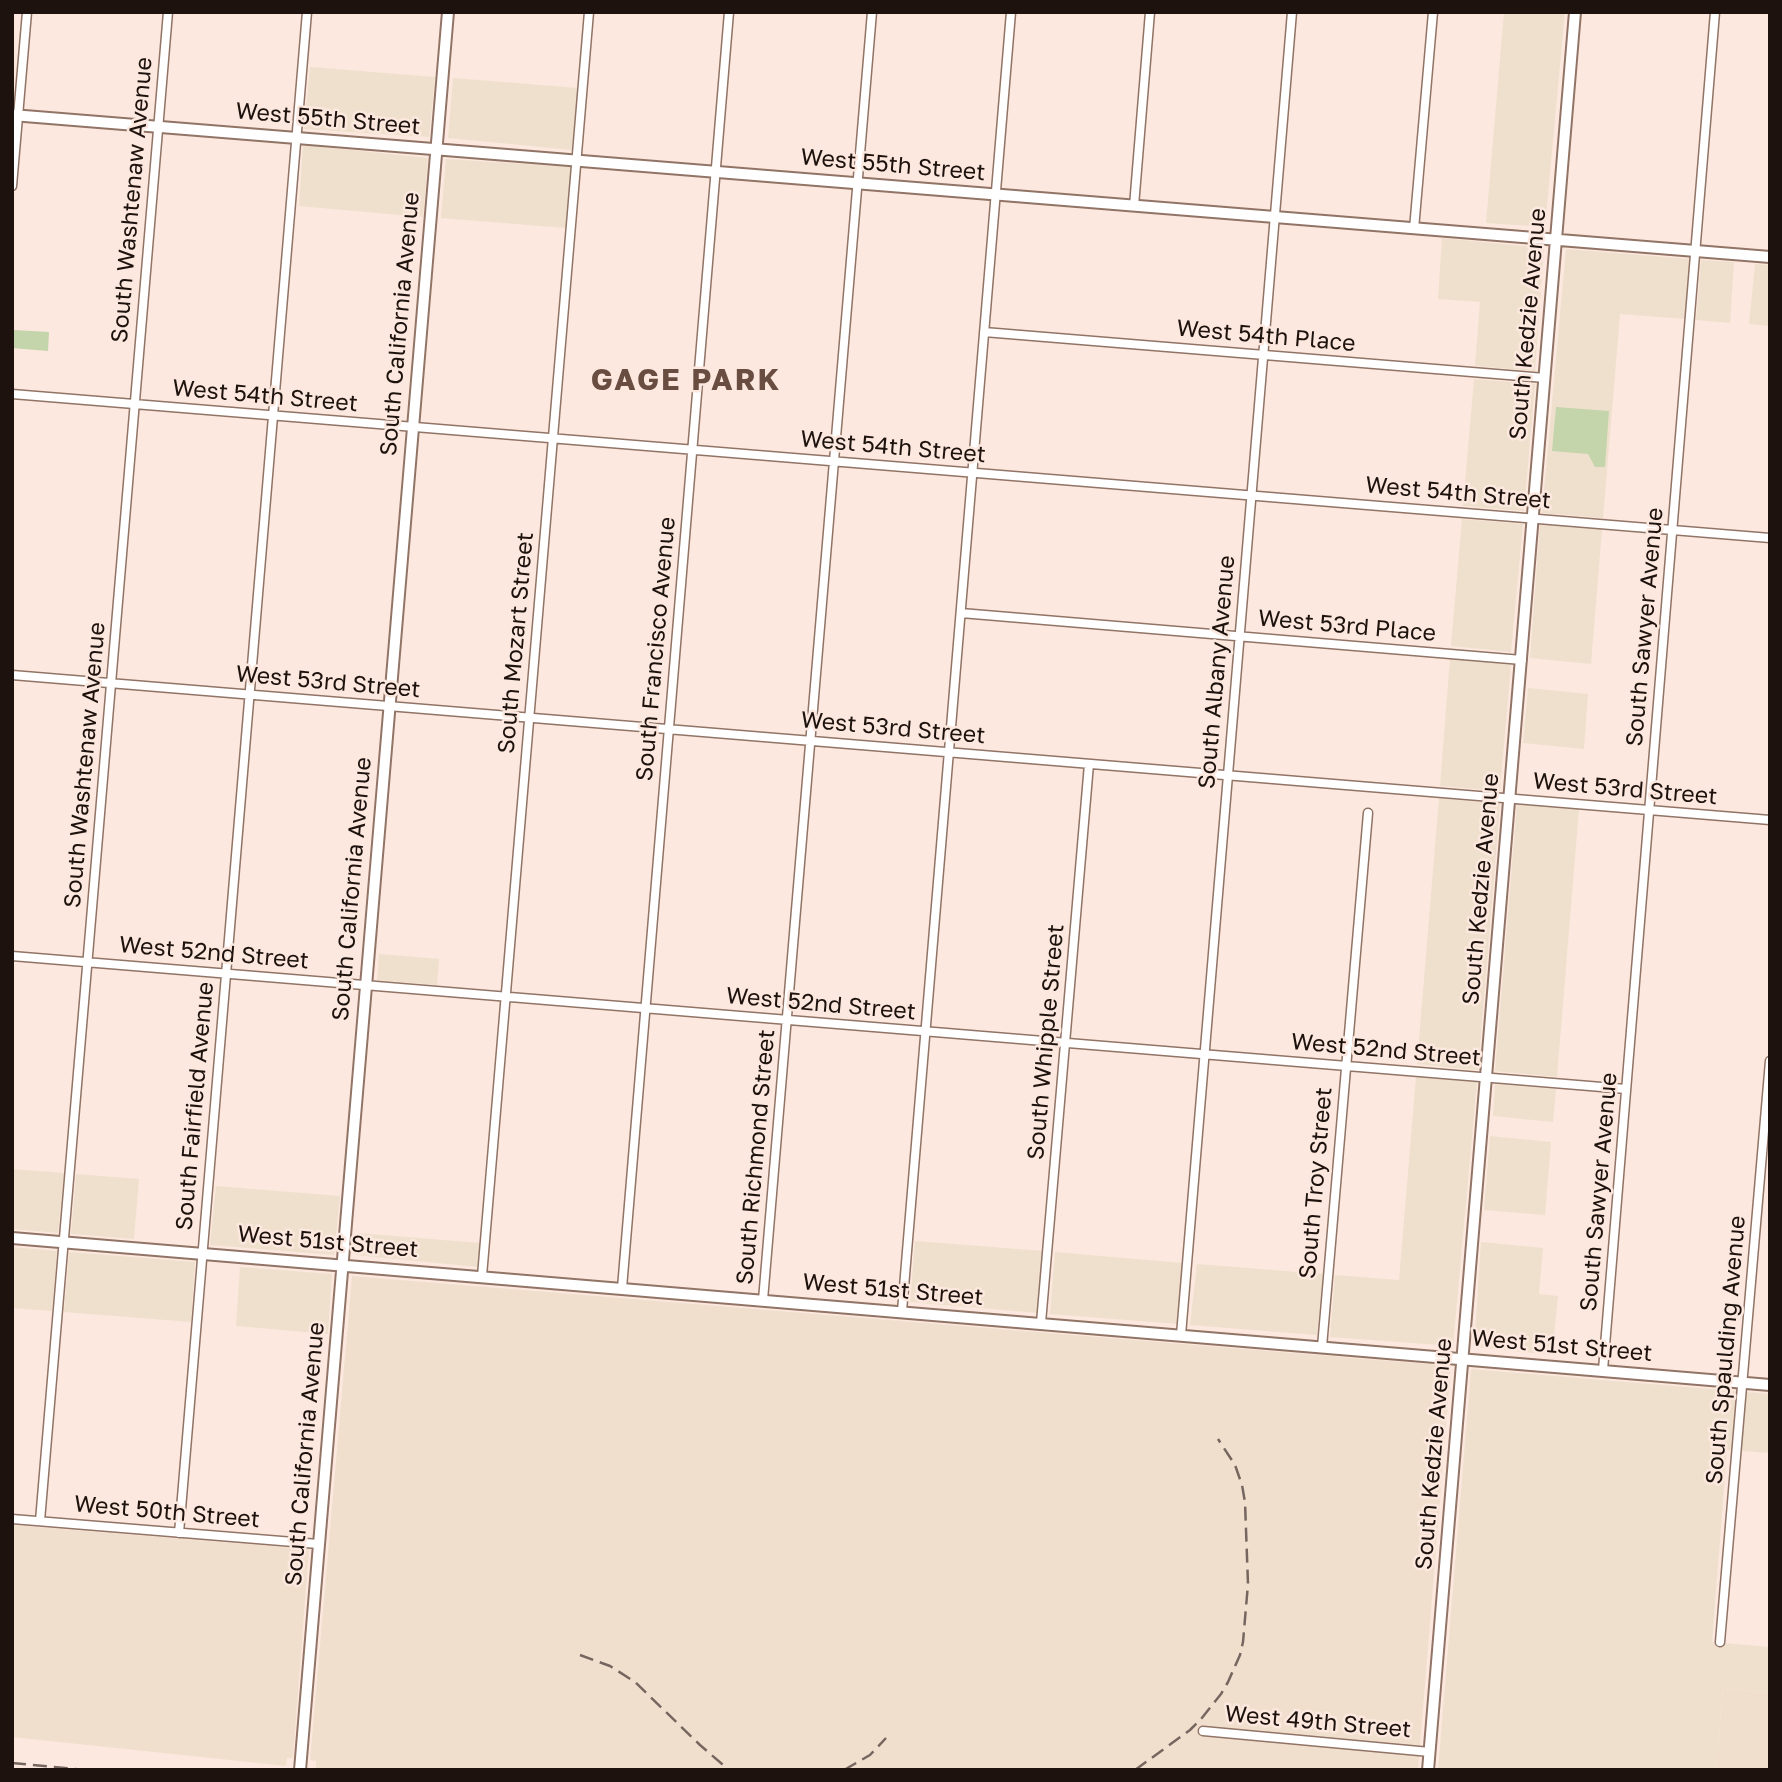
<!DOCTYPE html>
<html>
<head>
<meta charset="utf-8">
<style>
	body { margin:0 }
	#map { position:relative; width:1782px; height:1782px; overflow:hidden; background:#fce8de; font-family:"Golos Text",sans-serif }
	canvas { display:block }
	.frame { position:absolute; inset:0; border:14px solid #1d120d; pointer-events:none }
</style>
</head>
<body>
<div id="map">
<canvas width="1782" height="1782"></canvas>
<div class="frame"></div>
</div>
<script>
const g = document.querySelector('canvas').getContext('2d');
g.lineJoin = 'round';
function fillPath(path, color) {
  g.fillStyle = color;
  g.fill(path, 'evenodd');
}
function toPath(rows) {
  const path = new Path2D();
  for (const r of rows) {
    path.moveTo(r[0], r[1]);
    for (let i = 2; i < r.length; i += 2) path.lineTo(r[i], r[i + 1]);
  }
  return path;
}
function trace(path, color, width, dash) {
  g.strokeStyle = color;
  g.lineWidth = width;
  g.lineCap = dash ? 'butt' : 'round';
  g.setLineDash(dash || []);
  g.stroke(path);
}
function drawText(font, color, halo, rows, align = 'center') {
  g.font = font + ' "Golos Text",sans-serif';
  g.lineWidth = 5;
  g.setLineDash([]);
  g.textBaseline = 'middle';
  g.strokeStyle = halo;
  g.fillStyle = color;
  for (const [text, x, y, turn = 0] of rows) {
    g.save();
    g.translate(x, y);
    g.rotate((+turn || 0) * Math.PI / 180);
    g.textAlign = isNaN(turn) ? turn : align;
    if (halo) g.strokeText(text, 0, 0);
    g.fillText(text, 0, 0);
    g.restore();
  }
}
fillPath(toPath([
	[1504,12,1565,12,1545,227,1486,223],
	[310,67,435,77,429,137,304,129],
	[453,78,578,88,572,150,448,138],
	[303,145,428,158,423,217,299,206],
	[446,159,571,167,566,228,441,218],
	[1442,238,1544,248,1535,371,1475,366,1480,302,1438,299],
	[1566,249,1690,259,1686,319,1620,314,1603,518,1542,513],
	[1701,260,1734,262,1730,323,1696,320],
	[1755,264,1770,265,1770,326,1749,324],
	[1474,379,1535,384,1524,511,1463,506],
	[1462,519,1523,524,1511,652,1451,646],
	[1540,524,1602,529,1591,664,1530,658],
	[1450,658,1511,664,1500,791,1440,786],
	[1528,688,1588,694,1584,749,1523,743],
	[1439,798,1500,804,1478,1070,1417,1064],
	[1517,804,1579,809,1557,1077,1495,1071],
	[379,954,439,959,437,985,377,980],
	[1416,1077,1477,1082,1453,1346,1330,1337,1335,1275,1399,1280],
	[1495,1084,1556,1089,1553,1122,1493,1116],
	[1490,1136,1551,1142,1545,1215,1484,1210],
	[12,1169,64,1173,58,1233,12,1229],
	[76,1174,139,1179,134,1239,71,1234],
	[216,1186,340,1196,334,1255,210,1245],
	[357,1233,480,1243,478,1267,355,1255],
	[915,1241,1043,1251,1038,1313,910,1302],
	[1481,1242,1543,1248,1539,1294,1558,1296,1552,1355,1474,1347],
	[12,1247,57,1251,52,1311,12,1308],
	[69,1252,195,1262,191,1322,64,1312],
	[1055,1252,1182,1263,1178,1324,1050,1314],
	[1197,1264,1323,1274,1317,1335,1190,1325],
	[240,1267,332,1274,328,1334,236,1326],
	[1471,1369,1770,1394,1770,1453,1727,1450,1712,1642,1770,1647,1770,1693,1723,1688,1716,1770,1438,1770]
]), '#efe0cd');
fillPath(toPath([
	[352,1276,1451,1366,1418,1770,316,1769,316,1761,310,1760],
	[12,1525,309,1549,293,1758,287,1758,286,1766,12,1737],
	[1723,1688,1770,1693,1770,1770,1716,1770]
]), '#f1dfce');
fillPath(toPath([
	[14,330,49,332,48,351,12,348],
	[1556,407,1609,411,1605,467,1595,467,1588,454,1552,451]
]), '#c4d4ab');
const street = toPath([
	[12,186,27,12],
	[1134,206,1150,12],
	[1414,229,1433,12],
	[984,332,1545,378],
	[12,394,1770,538],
	[961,613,1522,660],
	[12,675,1770,820],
	[12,956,1626,1089],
	[482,1276,589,12],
	[622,1288,729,12],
	[763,1300,872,12],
	[902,1311,1011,12],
	[1041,1323,1089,764],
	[1181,1335,1292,12],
	[1322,1347,1368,813],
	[1603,1370,1715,12],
	[12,1519,318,1544],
	[40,1521,168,12],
	[179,1533,307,12],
	[1720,1642,1770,1061],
	[1203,1731,1430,1752]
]);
const secondary = toPath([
	[12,115,1770,257],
	[12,1238,1770,1385],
	[300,1770,448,12],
	[1428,1770,1575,12]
]);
trace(street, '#917466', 11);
trace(secondary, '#917466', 14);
trace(street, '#fff', 8);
trace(secondary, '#fff', 10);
trace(toPath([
	[580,1655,610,1666,635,1682,700,1745,729,1770],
	[12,1763,85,1770],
	[844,1770,870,1755,886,1738],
	[1135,1770,1190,1730,1201,1719,1221,1694,1228,1682,1240,1655,1243,1642,1248,1584,1245,1502,1242,1485,1235,1465,1218,1439]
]), '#756760', 2.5, [14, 7]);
drawText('23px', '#1d120d', '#fce8de', [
	["West 55th Street",328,119,5],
	["West 55th Street",893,165,5],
	["South Washtenaw Avenue",132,200,-85],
	["South California Avenue",400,324,-85],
	["South Kedzie Avenue",1528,324,-85],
	["West 54th Place",1266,336,5],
	["West 54th Street",265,396,5],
	["West 54th Street",893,447,5],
	["West 54th Street",1458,493,5],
	["West 53rd Place",1347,626,5],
	["South Sawyer Avenue",1645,627,-85],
	["South Mozart Street",516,643,-85],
	["South Francisco Avenue",656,649,-85],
	["South Albany Avenue",1217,672,-85],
	["West 53rd Street",328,682,5],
	["West 53rd Street",893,728,5],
	["South Washtenaw Avenue",85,765,-85],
	["West 53rd Street",1625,789,5],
	["South California Avenue",352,889,-85],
	["South Kedzie Avenue",1481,889,-85],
	["West 52nd Street",214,953,5],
	["West 52nd Street",821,1004,5],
	["South Whipple Street",1046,1042,-85],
	["West 52nd Street",1386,1050,5],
	["South Fairfield Avenue",195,1106,-85],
	["South Richmond Street",756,1157,-85],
	["South Troy Street",1316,1183,-85],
	["South Sawyer Avenue",1599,1192,-85],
	["West 51st Street",328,1242,5],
	["West 51st Street",893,1290,5],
	["West 51st Street",1562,1346,5],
	["South Spaulding Avenue",1726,1350,-85],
	["South California Avenue",305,1454,-85],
	["South Kedzie Avenue",1434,1454,-85],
	["West 50th Street",167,1512,5],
	["West 49th Street",1318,1722,5]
]);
g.letterSpacing = '2px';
drawText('bold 30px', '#684d40', '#fce8de', [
	["GAGE PARK",686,380]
]);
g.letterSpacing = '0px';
</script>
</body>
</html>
